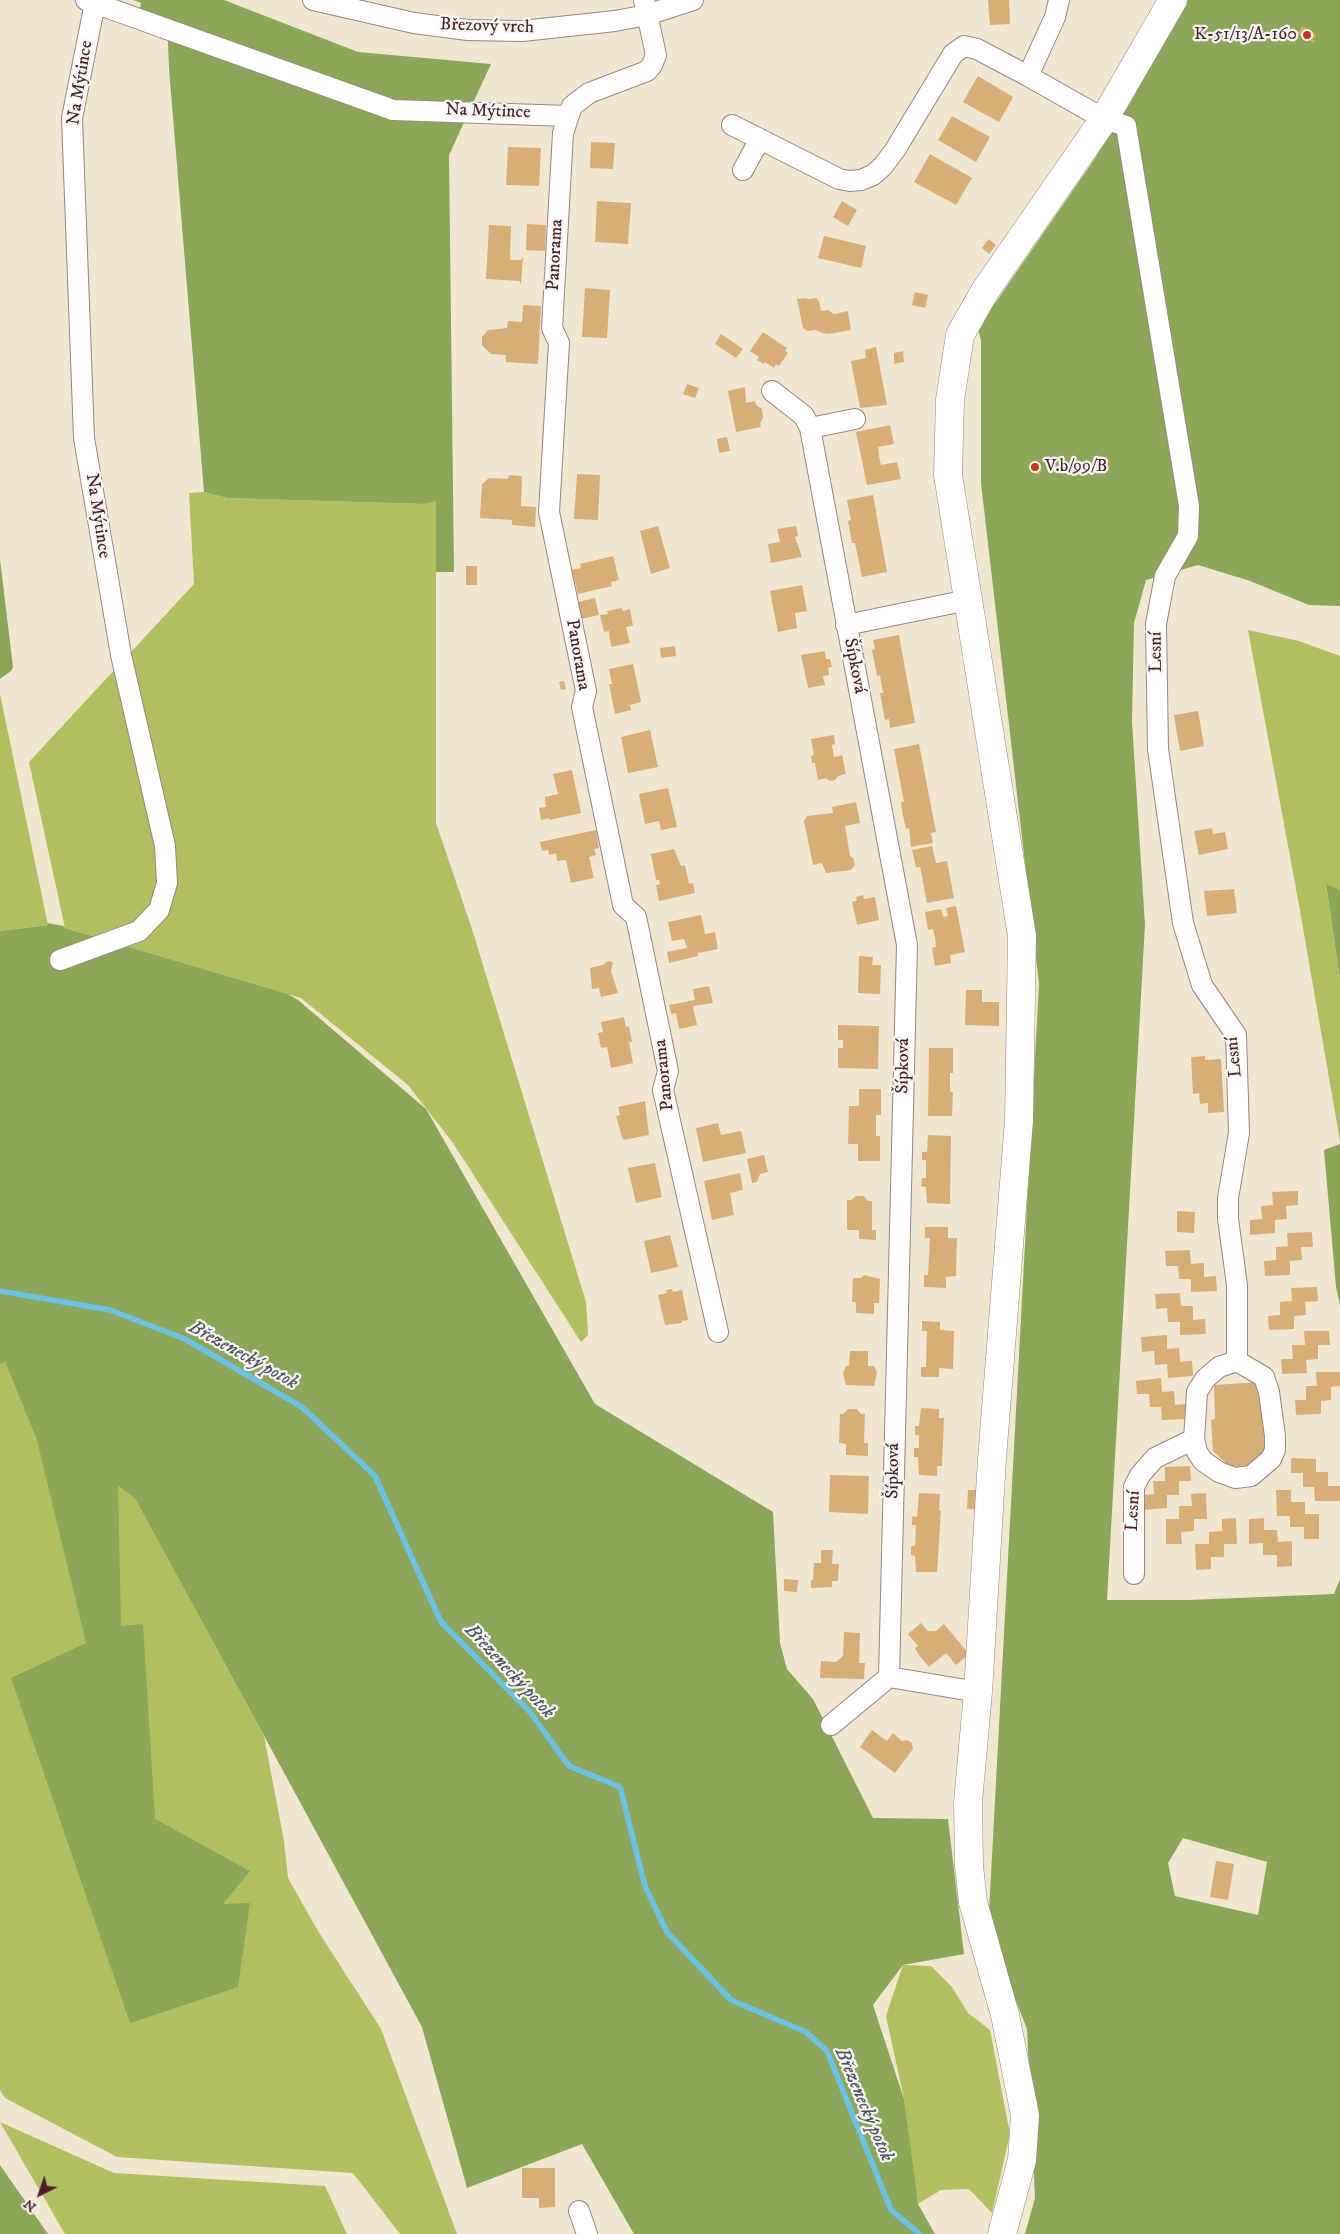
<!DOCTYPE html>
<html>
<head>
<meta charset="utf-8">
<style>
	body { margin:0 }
	#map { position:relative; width:1340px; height:2234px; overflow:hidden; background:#f1e7d0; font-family:"IM FELL DW Pica",serif }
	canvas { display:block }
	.north { position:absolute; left:15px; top:2169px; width:50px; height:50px; -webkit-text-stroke:4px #f6f6f2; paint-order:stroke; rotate:221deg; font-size:14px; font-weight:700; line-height:20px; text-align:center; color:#4a1f2b }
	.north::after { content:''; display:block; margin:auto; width:18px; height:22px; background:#4a1f2b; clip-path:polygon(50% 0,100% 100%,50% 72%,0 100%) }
</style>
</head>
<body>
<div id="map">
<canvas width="1340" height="2234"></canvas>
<div class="north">N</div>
</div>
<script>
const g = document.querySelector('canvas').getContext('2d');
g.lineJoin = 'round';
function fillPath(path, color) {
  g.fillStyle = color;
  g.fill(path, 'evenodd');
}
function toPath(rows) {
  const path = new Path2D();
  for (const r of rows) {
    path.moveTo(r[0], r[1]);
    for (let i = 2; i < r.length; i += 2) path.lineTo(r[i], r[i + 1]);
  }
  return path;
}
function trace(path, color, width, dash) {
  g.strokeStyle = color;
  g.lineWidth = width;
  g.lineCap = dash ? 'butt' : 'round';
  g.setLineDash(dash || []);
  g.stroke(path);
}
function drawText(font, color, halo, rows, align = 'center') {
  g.font = font + ' "IM FELL DW Pica",serif';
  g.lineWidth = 4.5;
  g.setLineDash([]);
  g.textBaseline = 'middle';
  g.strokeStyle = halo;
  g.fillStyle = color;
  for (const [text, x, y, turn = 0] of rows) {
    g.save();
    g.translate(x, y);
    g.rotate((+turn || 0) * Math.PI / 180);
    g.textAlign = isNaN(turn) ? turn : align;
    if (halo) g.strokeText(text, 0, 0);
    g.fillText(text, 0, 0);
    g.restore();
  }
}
fillPath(toPath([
	[204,492,227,498,424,504,436,500,436,823,472,929,586,1302,588,1335,581,1342,453,1143,408,1085,301,998,65,928,29,762,194,584,189,493],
	[1248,630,1299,641,1340,656,1340,890,1326,885,1340,980,1340,1141,1299,905],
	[0,694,48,925,0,931],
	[0,1295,118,1486,135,1497,264,1736,284,1841,288,1878,318,1931,381,2029,457,2234,400,2234,353,2173,117,2157,5,2098,0,2090,0,1365,5,1360],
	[903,1965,931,1966,952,1987,968,2013,990,2030,1010,2134,992,2213,969,2189,941,2190,918,2204,908,2171,904,2099,886,2016],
	[0,2122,114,2173,325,2186,347,2234,65,2234]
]), '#b1bf61');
fillPath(toPath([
	[133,0,224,0,358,52,491,64,449,155,454,572,436,572,436,501,424,504,227,498,204,492,169,69,167,18,140,8,141,3],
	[1183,0,1340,0,1340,606,1309,605,1250,581,1198,565,1146,580,1134,623,1132,722,1145,925,1107,1600,1189,1600,1334,1594,1340,1579,1340,2234,1025,2234,1035,2198,1027,2029,988,1930,1039,984,981,483,981,341,978,328,1096,157],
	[1183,1838,1267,1862,1258,1915,1175,1896,1168,1863],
	[0,559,13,667,11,671,0,679],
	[1326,884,1340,890,1340,980],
	[47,923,64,926,65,928,288,994,298,1000,426,1109,595,1404,773,1512,780,1643,787,1669,813,1699,873,1818,948,1819,964,1954,903,1965,873,2005,904,2099,918,2204,935,2234,634,2234,582,2144,467,2188,422,2027,135,1498,118,1486,121,1626,143,1624,155,1819,250,1871,223,1904,250,1903,238,1987,130,2023,11,1678,86,1643,37,1440,5,1361,0,1365,0,931,48,925],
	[1340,1144,1340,1305,1336,1287,1324,1150],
	[0,2165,48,2234,0,2234]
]), '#8ca657');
trace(toPath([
	[0,1291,110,1310,185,1339,302,1407,375,1476,441,1622,530,1712,569,1766,620,1787,645,1886,667,1932,731,2000,806,2032,827,2051,891,2210,920,2234]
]), '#68c3e6', 5.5);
fillPath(toPath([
	[988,0,1009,0,1010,24,990,25],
	[1302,26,1313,32,1316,36,1312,40,1315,41,1314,43,1296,33,1297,31,1299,32],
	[978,76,1013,97,999,122,963,102],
	[952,116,990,137,976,162,938,140],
	[591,142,615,143,613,169,590,168],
	[508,147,541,148,539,186,506,185],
	[930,154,972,178,956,205,914,182],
	[597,201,631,203,628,244,595,242],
	[842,201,857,210,848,226,833,217],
	[527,224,546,225,545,251,526,250],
	[489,225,511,226,510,260,521,260,523,257,521,284,519,281,486,279],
	[824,236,866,246,861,268,818,258],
	[989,239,996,245,989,254,982,248],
	[585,288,610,290,607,338,582,337],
	[915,292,928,295,925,308,912,305],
	[806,298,809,299,816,298,819,301,821,310,823,311,828,310,834,314,848,311,851,330,829,334,822,333,816,330,807,331,803,328,797,299],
	[523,305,541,306,538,364,506,362,506,355,491,354,482,345,482,337,488,330,507,328,508,321,522,322],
	[763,332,787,348,785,351,788,353,779,366,776,364,774,368,765,362,764,364,757,360,759,357,750,351],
	[721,334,743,349,736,358,715,344],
	[876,347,887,405,860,408,851,361,866,358,865,350],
	[903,351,904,362,894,364,894,353],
	[687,384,699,388,695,398,683,394],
	[745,387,746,403,755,401,756,405,762,409,763,418,760,423,761,427,736,432,728,391],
	[890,425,894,444,878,447,879,456,881,465,897,462,901,479,867,485,856,432],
	[727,437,730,451,719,453,717,439],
	[1035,461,1042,471,1038,475,1031,469,1030,465],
	[577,474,600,475,598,520,574,519],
	[509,475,522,476,521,506,536,507,535,527,512,525,512,520,480,518,482,484,489,478,508,479],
	[873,495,887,572,862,577,855,543,852,543,848,521,851,520,847,500],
	[658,526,670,568,651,574,640,531],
	[796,526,798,536,795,537,802,557,771,563,768,544,780,542,777,529],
	[613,556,619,580,611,582,612,586,578,594,572,570,581,568,580,564],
	[466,566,477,566,477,585,466,585],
	[802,585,807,611,795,613,797,628,778,632,770,591],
	[595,598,599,615,581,619,578,602],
	[622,608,622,611,630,609,633,626,626,627,630,643,611,647,609,631,604,632,600,615,608,614,607,611],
	[899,635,915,723,890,728,889,719,885,720,880,693,883,693,880,675,877,676,872,650,875,649,873,640],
	[675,646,676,656,661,658,660,648],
	[825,651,826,659,830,659,832,667,828,668,829,675,823,676,825,685,808,688,801,655],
	[633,664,641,702,630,705,631,710,615,714,609,684,612,684,609,669],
	[564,681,566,689,561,690,559,682],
	[1198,711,1204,746,1180,751,1174,715],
	[650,730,658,767,628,773,621,737],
	[834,735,835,744,832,745,834,757,842,755,846,774,838,776,835,780,830,781,826,778,818,780,815,763,812,763,811,756,814,755,811,739],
	[919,744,936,832,931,833,933,843,911,847,909,828,906,829,903,816,901,802,904,802,894,749],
	[572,770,581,813,549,820,549,818,541,820,539,808,546,807,545,797,558,794,553,774],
	[668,788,677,827,661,830,659,821,645,824,639,794],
	[856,802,860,823,845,826,850,856,853,858,855,865,851,870,826,873,822,863,813,865,804,821,807,816,833,813,832,807],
	[1212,828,1213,834,1225,832,1228,849,1199,855,1194,831],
	[596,830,599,848,594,849,596,855,589,857,594,878,571,883,566,860,557,861,556,853,549,855,548,850,542,851,540,842],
	[932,846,936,863,947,861,954,898,927,903,920,867,916,867,912,850],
	[674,849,681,866,685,865,689,884,693,883,695,893,659,901,656,885,660,884,659,880,656,880,651,854],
	[1234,889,1237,913,1207,916,1204,891],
	[863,895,864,899,875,897,879,920,857,925,852,902,857,900,856,897],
	[956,906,965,952,950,955,951,963,935,966,932,948,936,947,935,938,933,929,928,930,925,912,941,909,943,917,948,916,946,908],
	[701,915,705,934,715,932,718,949,698,953,698,956,669,963,667,952,687,948,684,939,672,941,668,922],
	[859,956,873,957,872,965,881,965,880,994,858,993],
	[610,961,613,963,611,971,618,993,601,997,599,988,592,989,590,968,603,965,606,962],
	[709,986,713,1003,693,1006,697,1025,679,1029,676,1013,671,1014,669,1005,695,1000,693,989],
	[966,990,982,990,982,1002,999,1002,999,1026,965,1025],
	[624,1017,626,1027,629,1026,632,1042,629,1042,633,1063,611,1068,607,1047,601,1048,598,1033,603,1032,601,1022],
	[838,1025,879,1026,878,1069,838,1068,838,1048,843,1048,843,1040,838,1040],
	[929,1048,953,1048,953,1073,950,1073,950,1092,953,1092,952,1116,928,1116],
	[1205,1056,1205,1060,1221,1059,1224,1112,1208,1113,1208,1103,1200,1104,1199,1093,1193,1094,1191,1057],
	[859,1089,881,1089,881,1115,876,1115,876,1136,880,1136,880,1161,858,1161,858,1144,848,1144,849,1106,859,1106],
	[645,1101,649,1135,623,1140,616,1116,620,1115,618,1107],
	[718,1123,721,1135,741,1131,746,1153,703,1162,696,1128],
	[928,1135,951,1136,950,1204,927,1203,926,1187,921,1186,922,1178,926,1178,926,1160,922,1160,922,1152,927,1152],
	[764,1155,768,1172,760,1174,757,1182,752,1183,747,1159],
	[655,1163,662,1197,636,1203,628,1168],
	[740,1173,743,1190,730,1193,734,1215,712,1220,704,1181],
	[1298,1191,1298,1205,1286,1206,1287,1219,1275,1220,1275,1233,1250,1235,1250,1220,1262,1219,1261,1206,1273,1205,1272,1192],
	[856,1196,864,1196,868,1201,872,1201,872,1230,876,1230,876,1240,859,1239,859,1230,847,1230,847,1200,851,1200],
	[1177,1211,1195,1212,1194,1233,1177,1232],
	[925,1227,948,1227,948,1238,957,1238,956,1276,946,1277,946,1288,924,1287,924,1275,928,1275,930,1238,925,1238],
	[1312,1232,1313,1247,1301,1247,1302,1260,1290,1261,1290,1275,1265,1276,1264,1261,1276,1260,1276,1247,1288,1246,1287,1233],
	[670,1235,678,1267,651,1273,644,1241],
	[1190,1250,1191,1264,1204,1263,1204,1277,1216,1276,1217,1291,1191,1292,1191,1279,1179,1279,1178,1266,1166,1266,1165,1251],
	[864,1275,880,1279,879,1303,874,1303,874,1314,856,1313,856,1302,852,1302,853,1278,861,1278],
	[1317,1287,1318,1301,1305,1302,1306,1315,1294,1316,1294,1329,1269,1330,1268,1316,1280,1315,1280,1302,1292,1301,1291,1288],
	[672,1289,673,1292,682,1290,688,1320,682,1321,682,1323,665,1325,658,1295,667,1293,666,1290],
	[1180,1293,1181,1306,1193,1306,1193,1320,1205,1319,1206,1334,1180,1335,1180,1322,1168,1322,1167,1308,1156,1309,1155,1294],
	[922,1321,940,1322,940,1330,954,1331,953,1369,939,1368,939,1377,921,1377,921,1367,926,1367,927,1331,922,1331],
	[1304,1331,1329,1331,1330,1345,1318,1345,1318,1359,1306,1360,1307,1373,1282,1374,1281,1359,1293,1359,1292,1345,1305,1345],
	[1167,1335,1167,1349,1179,1348,1180,1362,1192,1361,1193,1376,1168,1378,1167,1364,1155,1365,1154,1351,1142,1352,1141,1337],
	[850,1351,868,1351,868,1366,874,1366,877,1372,874,1386,846,1385,843,1373,846,1366,849,1366],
	[1316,1372,1340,1372,1340,1386,1331,1387,1331,1400,1321,1401,1321,1414,1296,1415,1295,1400,1306,1400,1306,1386,1317,1386],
	[1161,1378,1162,1392,1174,1391,1175,1405,1186,1404,1187,1419,1162,1420,1161,1407,1150,1407,1149,1394,1137,1394,1136,1381],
	[1261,1382,1269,1448,1254,1465,1230,1467,1213,1451,1211,1420,1215,1419,1214,1385],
	[921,1408,939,1409,939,1418,944,1418,942,1466,937,1466,937,1476,919,1475,918,1457,914,1457,914,1448,919,1448,919,1435,915,1435,915,1426,919,1426],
	[848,1409,857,1409,861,1414,865,1414,864,1443,868,1443,868,1456,846,1455,846,1444,839,1443,840,1414,843,1414],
	[1291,1458,1316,1459,1316,1472,1328,1472,1328,1486,1340,1486,1340,1501,1315,1501,1314,1487,1303,1487,1303,1473,1291,1473],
	[1190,1466,1191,1481,1179,1481,1179,1495,1167,1495,1167,1508,1143,1510,1142,1495,1154,1494,1153,1481,1165,1481,1165,1467],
	[830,1475,869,1476,868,1514,829,1512],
	[968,1490,976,1490,975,1509,967,1509],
	[1276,1490,1291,1490,1291,1502,1305,1502,1305,1514,1319,1514,1319,1539,1304,1539,1304,1527,1290,1527,1290,1516,1277,1516],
	[919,1493,940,1494,939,1511,941,1510,937,1572,916,1572,915,1556,911,1555,911,1546,915,1546,916,1525,912,1525,912,1516,917,1517],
	[1206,1493,1207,1519,1194,1519,1194,1531,1181,1532,1182,1544,1166,1544,1166,1519,1179,1519,1179,1506,1192,1506,1191,1494],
	[1236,1518,1237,1544,1224,1544,1224,1557,1211,1557,1211,1569,1196,1570,1195,1544,1209,1544,1209,1532,1222,1531,1222,1519],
	[1264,1518,1264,1530,1277,1530,1278,1542,1292,1541,1292,1566,1277,1567,1277,1555,1263,1555,1263,1543,1249,1544,1249,1519],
	[821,1550,833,1550,832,1564,839,1564,838,1581,832,1581,832,1587,811,1588,811,1580,813,1580,814,1563,821,1563],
	[784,1579,798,1580,797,1592,784,1591],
	[921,1623,928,1631,936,1631,944,1624,969,1654,956,1665,946,1653,929,1667,919,1655,915,1648,918,1646,908,1634],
	[844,1632,860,1633,859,1663,865,1663,864,1679,820,1678,821,1661,836,1662,843,1656],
	[872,1730,887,1741,893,1733,902,1741,907,1740,912,1743,913,1749,895,1773,860,1747],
	[1216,1861,1234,1864,1228,1900,1210,1897],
	[522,2168,555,2168,555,2207,539,2208,539,2198,522,2198]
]), '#d8ae77');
const street = toPath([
	[86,0,393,110,568,116],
	[313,0,414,23,468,30,522,31,615,21,647,15,693,0],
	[644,0,656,55,652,65,647,71,589,93,572,106,563,133,552,328,559,343,549,512,586,691,582,707,623,905,636,917,668,1071,663,1090,718,1332],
	[1028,76,1104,119,1126,126,1189,506,1188,536,1165,576,1156,624,1158,749,1183,923,1202,985,1236,1035,1239,1133,1228,1198,1228,1219,1237,1285,1237,1361,1219,1367,1205,1379,1197,1392,1194,1439,1155,1458,1140,1475,1134,1487,1134,1574],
	[732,125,839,179,850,181,861,180,873,175,883,166,895,150,953,54,964,46,977,49,1028,76,1055,17,1059,0],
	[743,170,760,139],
	[772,391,804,416,810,428,907,945,889,1677,978,1692],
	[810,428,855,419],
	[846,625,968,600],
	[60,960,139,931,159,910,167,883,165,846,121,655,84,438,72,118,95,3],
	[1194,1439,1197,1452,1203,1461,1219,1472,1235,1478,1251,1476,1271,1459,1275,1450,1275,1436,1269,1392,1264,1377,1237,1361],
	[831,1725,889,1677],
	[579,2211,587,2234]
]);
const secondary = toPath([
	[1002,2234,1022,2160,1025,2115,1005,2015,973,1902,969,1866,968,1802,978,1692,992,1459,1019,1120,1022,936,948,475,950,400,960,335,985,291,1104,119,1173,0]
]);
trace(street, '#9e837e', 22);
trace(secondary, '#9e837e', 29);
trace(street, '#fff', 20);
trace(secondary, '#fff', 28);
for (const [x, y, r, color] of [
	[1307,35,5,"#c8321e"],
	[1035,467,5,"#c8321e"]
]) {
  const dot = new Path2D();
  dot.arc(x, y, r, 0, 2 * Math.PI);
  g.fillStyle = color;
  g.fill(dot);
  trace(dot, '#f6f6f2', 2);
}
drawText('18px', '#4a1f2b', '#f6f6f2', [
	["Březový vrch",487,27,2],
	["Na Mýtince",81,83,-81],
	["Na Mýtince",488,112,2],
	["Panorama",556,255,-87],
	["Na Mýtince",97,516,81],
	["Lesní",1157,652,-91],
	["Panorama",577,655,80],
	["Šípková",854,666,79],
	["Lesní",1235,1057,-96],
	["Šípková",904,1066,-89],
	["Panorama",665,1075,-96],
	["Šípková",894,1471,-89],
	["Lesní",1134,1511,-87]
]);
drawText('18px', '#4a1f2b', '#f6f6f2', [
	["K-51/13/A-160",1297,35],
	["V.b/99/B",1045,467,"left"]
], 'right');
drawText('italic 19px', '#535063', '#f6f6f2', [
	["Březenecký potok",243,1356,29],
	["Březenecký potok",509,1672,47],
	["Březenecký potok",863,2105,67]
]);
</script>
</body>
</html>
